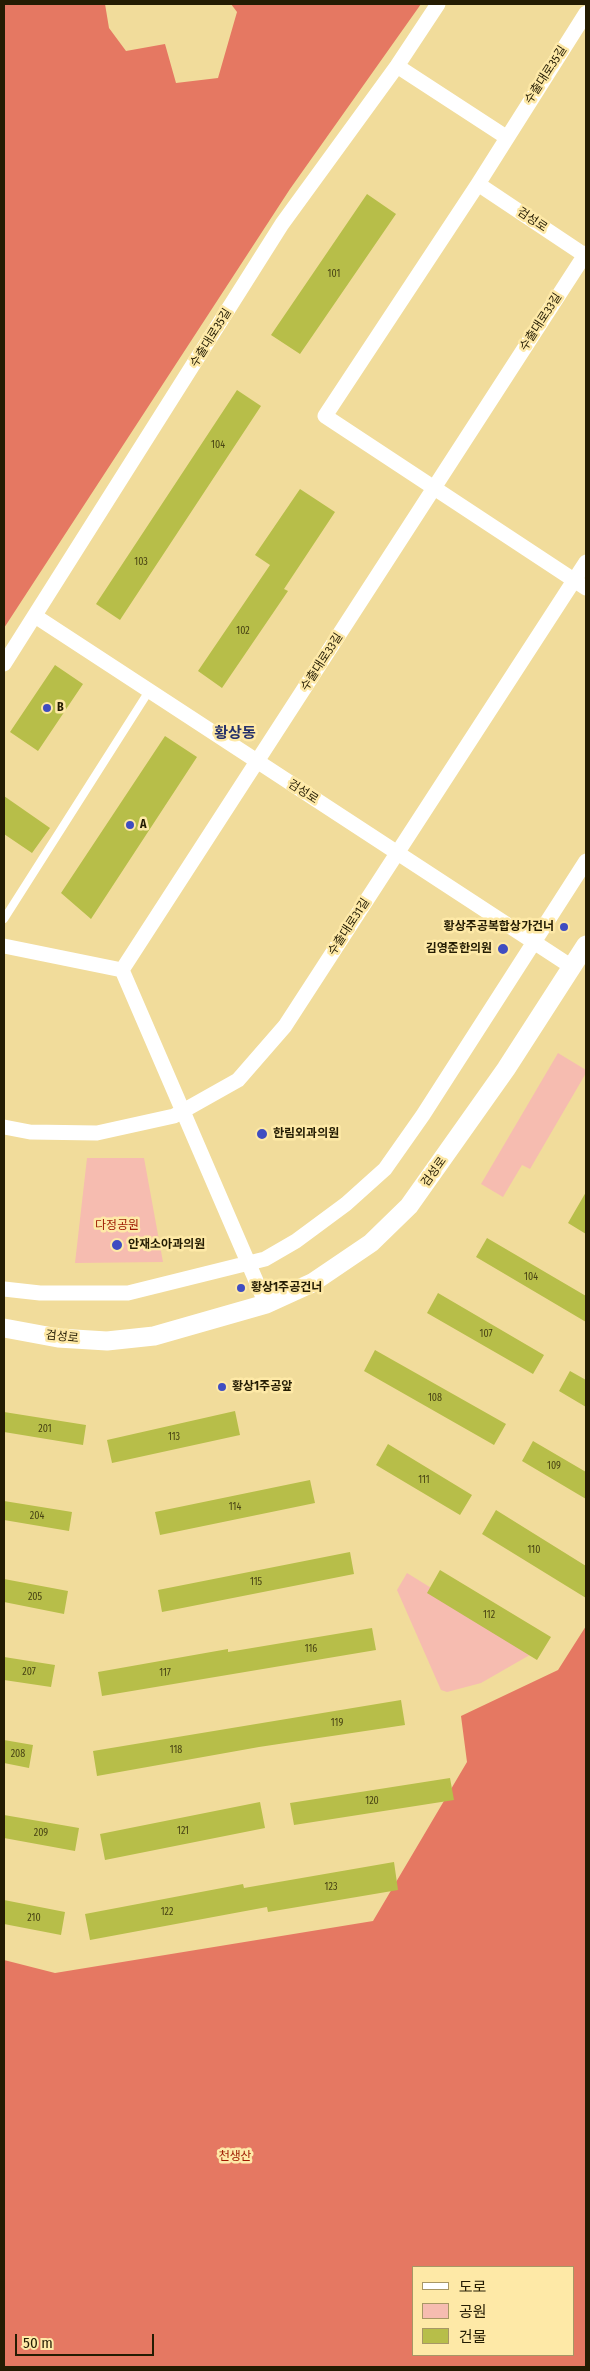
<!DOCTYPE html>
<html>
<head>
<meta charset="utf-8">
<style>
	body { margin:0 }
	#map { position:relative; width:590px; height:2371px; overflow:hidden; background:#f1dc9b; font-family:"Fira Sans Condensed","Noto Sans KR",sans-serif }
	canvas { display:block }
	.frame { position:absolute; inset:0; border:5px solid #241c03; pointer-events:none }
	.legend { position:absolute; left:412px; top:2266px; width:162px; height:90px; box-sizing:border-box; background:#fee9a7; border:1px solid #a79765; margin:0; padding:6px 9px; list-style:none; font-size:15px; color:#241c03 }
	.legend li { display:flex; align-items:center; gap:10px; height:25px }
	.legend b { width:25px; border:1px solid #a79765 }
	.scale { position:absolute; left:15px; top:2334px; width:139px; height:22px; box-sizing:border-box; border:2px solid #241c03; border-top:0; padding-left:6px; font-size:15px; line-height:18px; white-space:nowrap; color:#241c03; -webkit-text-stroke:4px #fee9a7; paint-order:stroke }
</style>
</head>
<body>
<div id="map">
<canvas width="590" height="2371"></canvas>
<div class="frame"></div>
<ul class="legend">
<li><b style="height:6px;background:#fff"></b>도로</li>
<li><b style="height:14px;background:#f6bcb0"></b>공원</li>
<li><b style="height:14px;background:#b7be49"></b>건물</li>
</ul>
<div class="scale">50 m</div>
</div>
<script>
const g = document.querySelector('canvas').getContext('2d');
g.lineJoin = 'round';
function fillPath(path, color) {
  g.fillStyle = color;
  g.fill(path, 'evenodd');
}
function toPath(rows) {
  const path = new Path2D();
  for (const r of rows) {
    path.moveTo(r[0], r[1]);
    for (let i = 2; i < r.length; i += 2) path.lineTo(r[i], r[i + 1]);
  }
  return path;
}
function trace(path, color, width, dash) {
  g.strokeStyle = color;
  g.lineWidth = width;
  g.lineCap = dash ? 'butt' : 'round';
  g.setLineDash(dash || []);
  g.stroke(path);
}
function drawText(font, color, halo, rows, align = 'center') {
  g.font = font + ' "Fira Sans Condensed","Noto Sans KR",sans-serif';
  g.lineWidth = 5;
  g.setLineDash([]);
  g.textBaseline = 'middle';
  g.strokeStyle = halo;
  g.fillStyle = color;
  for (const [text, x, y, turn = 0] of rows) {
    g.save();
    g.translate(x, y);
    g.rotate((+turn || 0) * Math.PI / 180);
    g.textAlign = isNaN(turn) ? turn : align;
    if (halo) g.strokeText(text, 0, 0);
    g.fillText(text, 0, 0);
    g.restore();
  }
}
fillPath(toPath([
	[558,1053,586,1070,586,1073,530,1169,522,1165,503,1197,481,1184],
	[87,1158,144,1158,163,1262,75,1263],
	[407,1573,535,1652,481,1683,447,1692,441,1690,397,1590]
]), '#f6bcb0');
fillPath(toPath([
	[4,4,105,4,109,28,126,51,165,44,176,83,218,78,237,12,231,4,421,4,290,189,4,628],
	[586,1626,586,2367,4,2367,4,1960,55,1973,373,1921,467,1762,461,1716,558,1670],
	[414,2267,574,2267,574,2355,414,2355]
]), '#e57862');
fillPath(toPath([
	[367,194,396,214,300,354,271,335],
	[237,390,261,406,120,620,96,604],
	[300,489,335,512,284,589,288,591,222,688,198,671,270,565,255,555],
	[55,665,83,684,38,751,10,732],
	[165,736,197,757,91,919,61,893],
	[4,796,50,828,32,853,4,834],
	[586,1192,586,1234,568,1223],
	[487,1238,586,1296,586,1322,476,1257],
	[438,1293,544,1355,533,1374,427,1313],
	[375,1350,506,1424,494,1445,364,1371],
	[570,1371,586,1380,586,1407,559,1391],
	[235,1411,240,1435,112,1463,107,1440],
	[4,1412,86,1425,83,1445,4,1432],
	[533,1441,586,1472,586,1499,522,1461],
	[388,1444,472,1495,460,1515,376,1465],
	[310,1480,315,1503,160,1535,155,1512],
	[4,1501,72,1512,69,1531,4,1520],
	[496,1510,586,1566,586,1598,482,1534],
	[350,1552,354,1574,162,1612,158,1590],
	[440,1570,551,1637,537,1660,427,1593],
	[4,1579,68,1591,64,1614,4,1602],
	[372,1628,376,1650,102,1696,98,1672,228,1649,228,1652],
	[4,1657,55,1665,51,1687,4,1680],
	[401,1700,405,1725,259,1747,97,1776,93,1751],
	[4,1740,33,1745,29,1768,4,1763],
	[450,1778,454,1800,294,1825,290,1803],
	[260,1802,265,1828,105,1860,100,1834],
	[4,1815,79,1828,75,1851,4,1838],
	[394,1862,398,1890,268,1912,267,1907,90,1940,85,1914,243,1884,244,1888],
	[4,1900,65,1912,61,1935,4,1924]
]), '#b7be49');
trace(toPath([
	[4,919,149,691]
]), '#fff', 8);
trace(toPath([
	[586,13,478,184,325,416,586,588],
	[397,66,506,137],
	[478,184,586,256],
	[35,616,572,967],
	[4,664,282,224,397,66,438,4],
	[4,946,122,970],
	[122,970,586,253],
	[122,970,266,1304],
	[4,1127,30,1132,97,1133,174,1116,238,1080,285,1026,586,562],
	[4,1289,40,1293,128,1293,265,1259,296,1241,346,1204,385,1169,423,1115,586,861]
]), '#fff', 15);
trace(toPath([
	[4,1328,58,1338,107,1341,154,1336,266,1304,312,1283,371,1243,409,1206,506,1069,586,945]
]), '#fff', 19);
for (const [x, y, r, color] of [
	[47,708,5,"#3f4dc1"],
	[130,825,5,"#3f4dc1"],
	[564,927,5,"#3f4dc1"],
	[503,949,6,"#3f4dc1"],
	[262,1134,6,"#3f4dc1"],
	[117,1245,6,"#3f4dc1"],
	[241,1288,5,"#3f4dc1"],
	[222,1387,5,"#3f4dc1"]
]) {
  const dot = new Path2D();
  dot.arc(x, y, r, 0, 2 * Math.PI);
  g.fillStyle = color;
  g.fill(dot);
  trace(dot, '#fee9a7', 2);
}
drawText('10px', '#494414', null, [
	["101",334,274],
	["104",218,445],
	["103",141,562],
	["102",243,631],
	["104",531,1277],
	["107",486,1334],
	["108",435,1398],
	["201",45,1429],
	["113",174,1437],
	["109",554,1466],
	["111",424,1480],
	["114",235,1507],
	["204",37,1516],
	["110",534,1550],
	["115",256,1582],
	["205",35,1597],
	["112",489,1615],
	["116",311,1649],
	["207",29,1672],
	["117",165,1673],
	["119",337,1723],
	["118",176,1750],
	["208",18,1754],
	["120",372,1801],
	["121",183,1831],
	["209",41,1833],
	["123",331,1887],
	["122",167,1912],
	["210",34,1918]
]);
drawText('12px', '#241c03', '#fee9a7', [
	["수출대로35길",546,75,-57],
	["검성로",532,220,34],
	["수출대로33길",541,322,-57],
	["수출대로35길",211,338,-58],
	["수출대로33길",322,662,-57],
	["검성로",303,792,33],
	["수출대로31길",349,927,-57],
	["검성로",434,1172,-54],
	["검성로",62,1337,6]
]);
drawText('bold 12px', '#241c03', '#fee9a7', [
	["B",57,708],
	["A",140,825],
	["황상주공복합상가건너",554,927,"right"],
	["김영준한의원",492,949,"right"],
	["한림외과의원",273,1134],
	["안재소아과의원",128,1245],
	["황상1주공건너",251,1288],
	["황상1주공앞",232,1387]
], 'left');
drawText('12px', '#9f1b00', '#fee9a7', [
	["다정공원",117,1226],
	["천생산",235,2157]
]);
drawText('bold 15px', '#26316a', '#fee9a7', [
	["황상동",235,734]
]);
</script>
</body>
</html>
